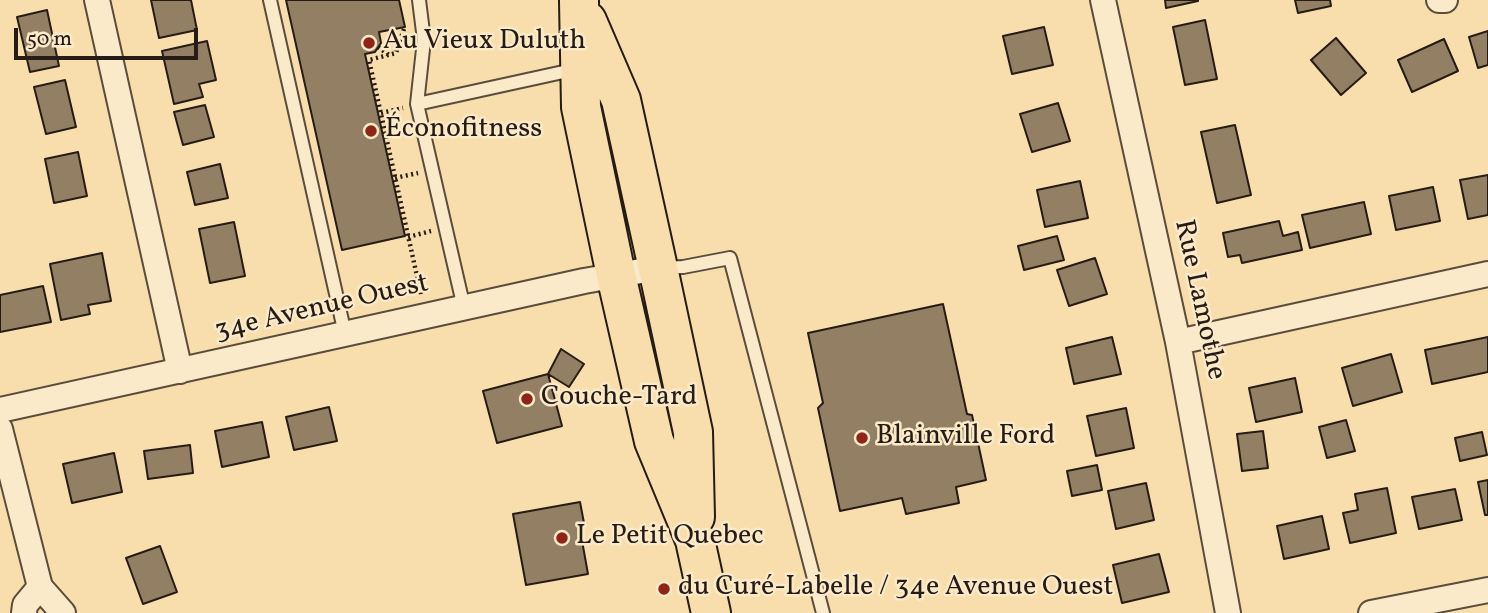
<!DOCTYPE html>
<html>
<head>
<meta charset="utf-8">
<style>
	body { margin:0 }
	#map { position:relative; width:1488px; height:613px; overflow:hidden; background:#f7deac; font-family:Vollkorn,serif }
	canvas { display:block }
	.scale { position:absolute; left:14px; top:28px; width:184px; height:32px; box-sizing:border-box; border:4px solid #271b16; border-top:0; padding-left:9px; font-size:21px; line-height:24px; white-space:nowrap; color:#271b16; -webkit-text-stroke:5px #faeac9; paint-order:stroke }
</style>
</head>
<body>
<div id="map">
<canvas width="1488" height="613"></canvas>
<div class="scale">50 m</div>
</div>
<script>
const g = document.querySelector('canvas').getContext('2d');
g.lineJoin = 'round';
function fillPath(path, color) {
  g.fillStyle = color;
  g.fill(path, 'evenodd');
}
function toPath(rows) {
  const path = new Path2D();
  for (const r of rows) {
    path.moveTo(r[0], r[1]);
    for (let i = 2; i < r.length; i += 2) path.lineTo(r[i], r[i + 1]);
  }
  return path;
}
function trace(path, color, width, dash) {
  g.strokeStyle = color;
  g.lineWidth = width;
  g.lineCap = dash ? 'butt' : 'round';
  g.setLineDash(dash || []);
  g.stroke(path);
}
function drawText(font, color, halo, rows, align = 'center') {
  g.font = font + ' Vollkorn,serif';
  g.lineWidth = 5;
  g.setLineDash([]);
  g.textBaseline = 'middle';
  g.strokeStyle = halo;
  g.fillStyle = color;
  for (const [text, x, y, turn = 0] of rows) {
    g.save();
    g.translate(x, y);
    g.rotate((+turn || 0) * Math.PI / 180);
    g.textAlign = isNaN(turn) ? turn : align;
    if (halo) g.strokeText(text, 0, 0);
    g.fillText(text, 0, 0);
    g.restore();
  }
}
const building = toPath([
	[151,0,191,0,197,30,159,38,151,0],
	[286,0,399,0,405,27,379,32,381,43,375,52,365,54,405,236,342,250,286,0],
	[1165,0,1198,0,1198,1,1166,8,1165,0],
	[1295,0,1330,0,1331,6,1298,13,1295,0],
	[47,10,59,66,30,72,17,17,47,10],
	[1205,20,1217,79,1185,85,1173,27,1205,20],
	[1044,27,1053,65,1012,74,1003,36,1044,27],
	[1488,31,1488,65,1478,68,1469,37,1488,31],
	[1336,38,1366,73,1341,95,1311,60,1336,38],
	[1444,39,1458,71,1412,92,1398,60,1444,39],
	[207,41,216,80,199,84,203,97,174,104,162,51,207,41],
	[65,80,76,127,46,134,34,87,65,80],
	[1058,103,1070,141,1032,152,1020,114,1058,103],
	[205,105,214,137,183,145,174,112,205,105],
	[1235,125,1251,195,1217,203,1201,132,1235,125],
	[78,152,87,196,54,203,45,159,78,152],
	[220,164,228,198,195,205,187,172,220,164],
	[1488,175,1488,215,1468,219,1460,180,1488,175],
	[1080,181,1088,218,1045,227,1037,190,1080,181],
	[1433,187,1440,221,1396,230,1389,196,1433,187],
	[1364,202,1371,234,1310,248,1302,215,1364,202],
	[1279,221,1283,236,1298,232,1302,250,1242,263,1240,255,1228,257,1223,233,1279,221],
	[234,222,245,276,210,283,199,229,234,222],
	[1057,236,1064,260,1024,270,1018,246,1057,236],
	[102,253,111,301,88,305,90,314,61,320,50,264,102,253],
	[1095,258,1107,294,1069,306,1057,270,1095,258],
	[43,286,51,322,0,332,0,295,43,286],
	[943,304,967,414,972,415,986,480,956,487,959,503,906,514,902,498,840,511,818,408,823,403,808,333,943,304],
	[1112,337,1121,374,1074,384,1066,348,1112,337],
	[1488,337,1488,372,1432,384,1425,350,1488,337],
	[561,349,584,364,569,387,548,374,561,349],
	[1391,354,1402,392,1353,406,1342,368,1391,354],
	[548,374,562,426,497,443,483,391,548,374],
	[1295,378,1302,412,1256,422,1249,388,1295,378],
	[329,407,337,441,294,450,286,417,329,407],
	[1126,408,1134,448,1096,456,1087,416,1126,408],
	[1346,420,1355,451,1327,458,1319,427,1346,420],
	[262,422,269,457,222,467,215,431,262,422],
	[1263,431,1268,468,1242,471,1237,434,1263,431],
	[1482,432,1487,455,1460,461,1455,438,1482,432],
	[190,445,193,473,148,479,144,451,190,445],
	[114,453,122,492,72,503,63,464,114,453],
	[1097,465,1102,490,1072,496,1067,471,1097,465],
	[1488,480,1488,515,1485,515,1478,482,1488,480],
	[1146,483,1154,520,1116,529,1108,491,1146,483],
	[1387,488,1396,533,1350,543,1343,513,1358,510,1355,494,1387,488],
	[1455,489,1462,520,1419,529,1412,497,1455,489],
	[580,502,584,523,579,524,588,574,526,585,513,514,580,502],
	[1322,516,1329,549,1284,559,1277,526,1322,516],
	[160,546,177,592,143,604,126,558,160,546],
	[1159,554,1169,592,1122,603,1113,565,1159,554]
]);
fillPath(building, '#938064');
trace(building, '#271b16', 2);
const lane = toPath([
	[270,0,345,334],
	[419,0,424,40,417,104,464,308],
	[417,104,577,69],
	[662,268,683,267,730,258,823,613]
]);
const street = toPath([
	[97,0,180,371],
	[1103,0,1178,342,1228,613],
	[1439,0,1445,0],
	[1178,342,1488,274],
	[0,410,584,281,658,268],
	[0,429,40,587,63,613],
	[24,613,25,605,40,587],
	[1371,613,1488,590]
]);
const primary = toPath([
	[579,1,581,107,616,275,654,441,695,540,711,613],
	[587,21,621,100,658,268,693,432,695,517]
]);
trace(lane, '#5b4c3c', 16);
trace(street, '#5b4c3c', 28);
trace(primary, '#271b16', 42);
trace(toPath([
	[404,29,396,53,369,60,421,294],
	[378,47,389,55],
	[381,113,403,108],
	[395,178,418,173],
	[408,237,431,231]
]), '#271b16', 4.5, [2, 3.5]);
trace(lane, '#faeac9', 12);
trace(street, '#faeac9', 24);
trace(primary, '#f7deac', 38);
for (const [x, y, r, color] of [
	[369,43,7,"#8f2418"],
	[371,131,7,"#8f2418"],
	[527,399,7,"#8f2418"],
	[862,438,7,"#8f2418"],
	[562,538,7,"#8f2418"],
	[664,589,7,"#8f2418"]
]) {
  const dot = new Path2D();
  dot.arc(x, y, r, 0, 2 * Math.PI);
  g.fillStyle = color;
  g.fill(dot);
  trace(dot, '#faeac9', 2.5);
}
drawText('28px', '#271b16', '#faeac9', [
	["Au Vieux Duluth",383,43],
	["Éconofitness",385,131],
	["Couche-Tard",541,399],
	["Blainville Ford",876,438],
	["Le Petit Quebec",576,538],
	["du Curé-Labelle / 34e Avenue Ouest",678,589]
], 'left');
drawText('28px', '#271b16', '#faeac9', [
	["Rue Lamothe",1198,300,78],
	["34e Avenue Ouest",322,309,-13]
]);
</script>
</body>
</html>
